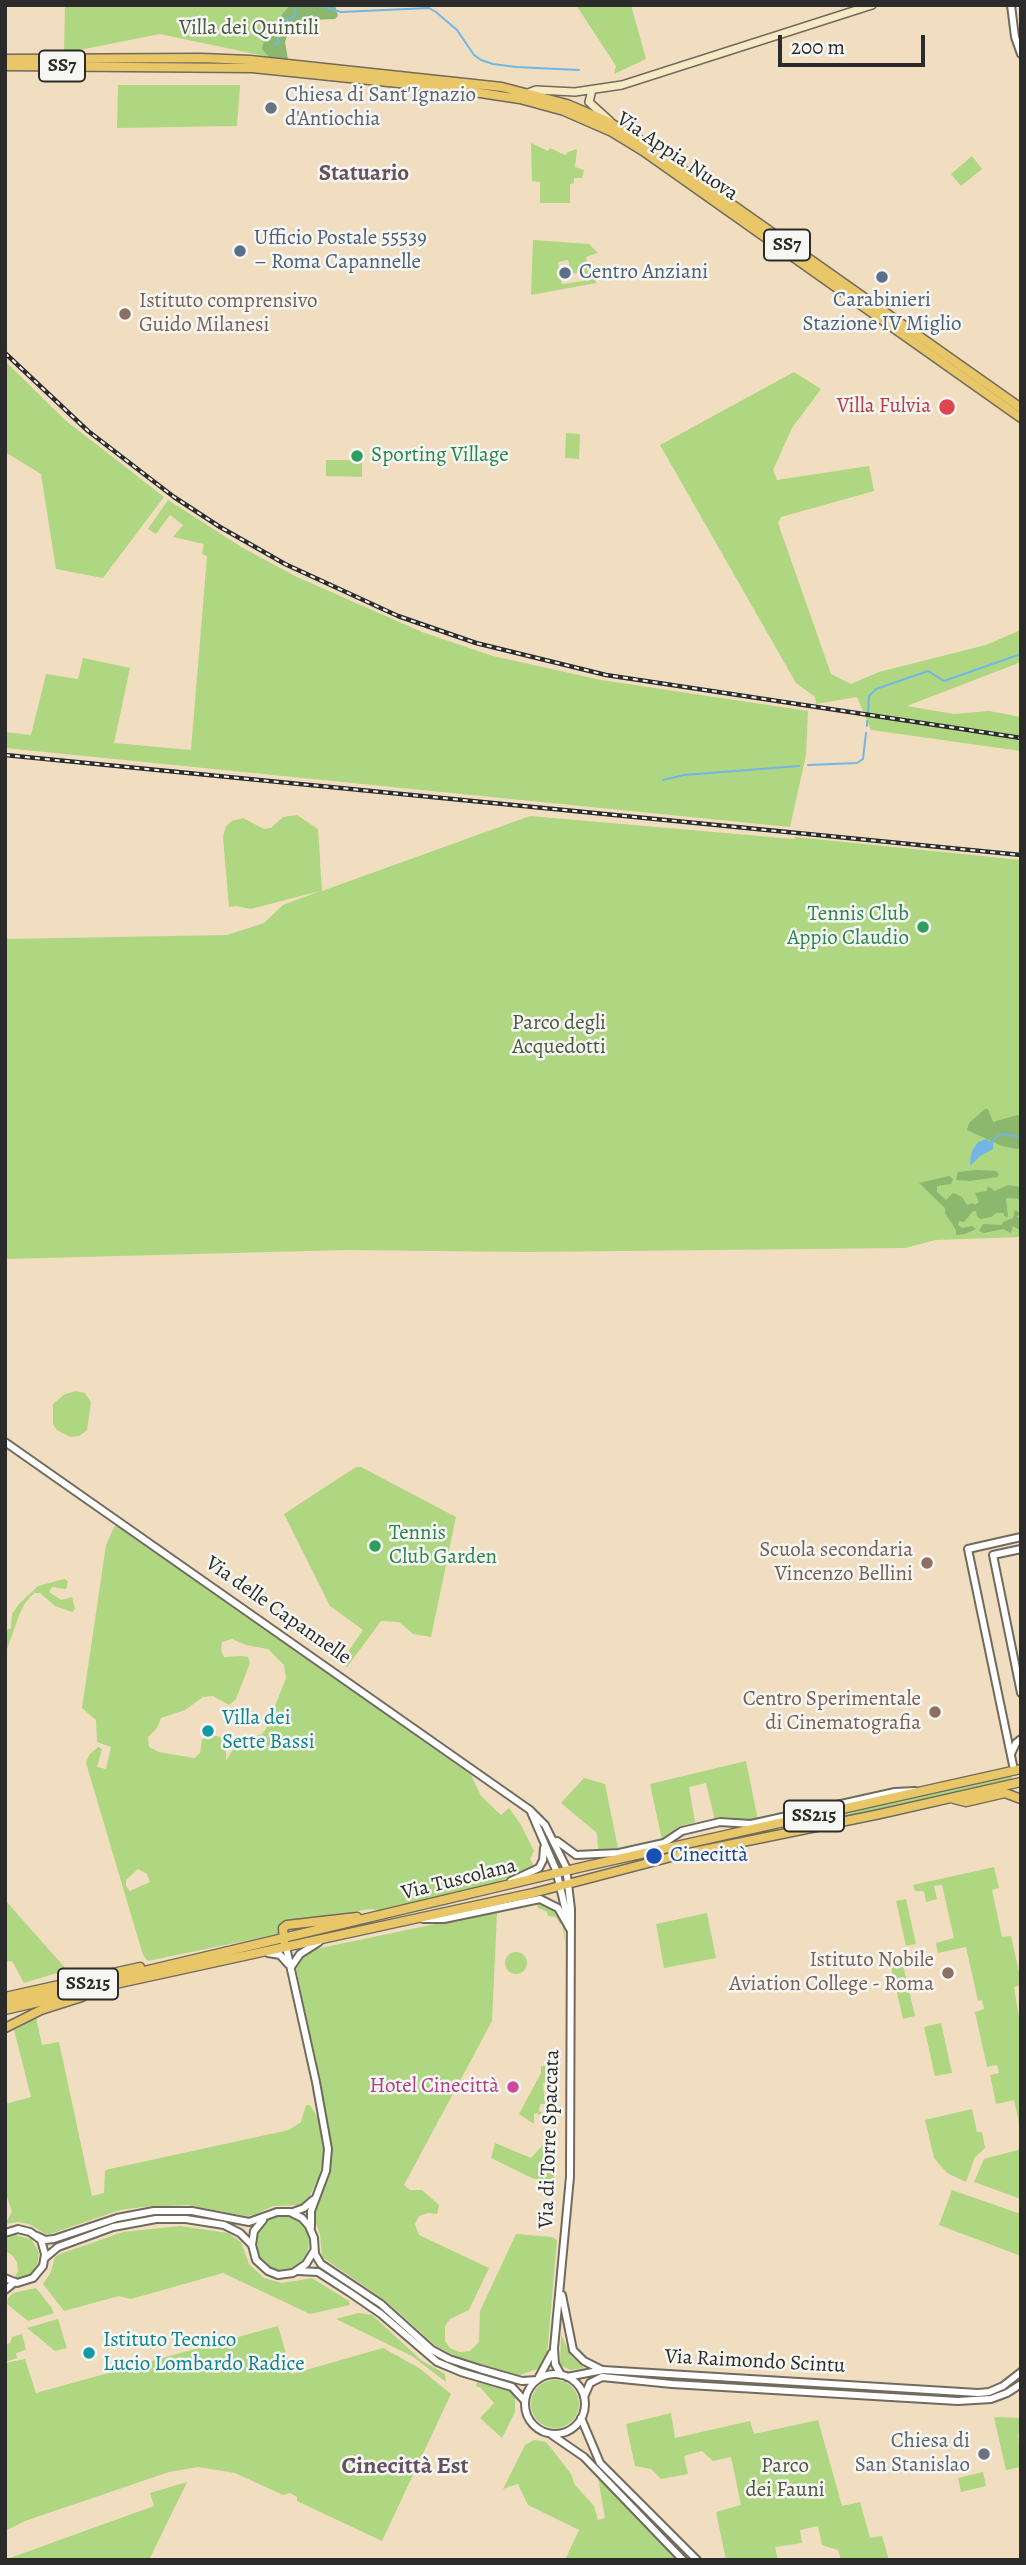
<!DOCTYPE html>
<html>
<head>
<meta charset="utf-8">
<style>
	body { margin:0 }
	#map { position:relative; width:1026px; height:2565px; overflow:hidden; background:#f1dec0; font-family:Alegreya,serif }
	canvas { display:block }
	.frame { position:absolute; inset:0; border:7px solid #2b2b2b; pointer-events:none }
	.scale { position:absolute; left:778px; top:35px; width:147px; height:32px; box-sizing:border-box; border:4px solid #2b2b2b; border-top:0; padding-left:9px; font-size:21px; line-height:24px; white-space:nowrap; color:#2b2b2b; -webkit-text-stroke:5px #f6f6f2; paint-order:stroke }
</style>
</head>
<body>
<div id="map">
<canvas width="1026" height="2565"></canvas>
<div class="frame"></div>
<div class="scale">200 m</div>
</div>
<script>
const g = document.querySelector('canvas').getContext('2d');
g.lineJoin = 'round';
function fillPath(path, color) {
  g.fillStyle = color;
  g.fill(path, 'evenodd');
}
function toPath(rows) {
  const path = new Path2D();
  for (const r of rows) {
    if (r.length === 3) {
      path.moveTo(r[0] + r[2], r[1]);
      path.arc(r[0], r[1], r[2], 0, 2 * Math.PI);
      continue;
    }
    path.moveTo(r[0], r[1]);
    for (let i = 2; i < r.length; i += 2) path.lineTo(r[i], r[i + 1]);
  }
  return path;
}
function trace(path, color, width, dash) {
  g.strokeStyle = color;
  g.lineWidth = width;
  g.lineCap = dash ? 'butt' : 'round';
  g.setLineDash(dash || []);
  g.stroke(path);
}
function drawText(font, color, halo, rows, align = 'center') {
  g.font = font + ' Alegreya,serif';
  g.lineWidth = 5;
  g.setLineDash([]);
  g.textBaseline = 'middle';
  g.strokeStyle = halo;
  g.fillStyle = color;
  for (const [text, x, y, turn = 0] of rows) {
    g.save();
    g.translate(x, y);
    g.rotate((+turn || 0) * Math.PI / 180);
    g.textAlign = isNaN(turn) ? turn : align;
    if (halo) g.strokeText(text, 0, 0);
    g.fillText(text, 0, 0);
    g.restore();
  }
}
fillPath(toPath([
	[65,5,313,5,280,16,276,24,269,57,160,34,64,53],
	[576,5,631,5,646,59,614,74,616,66],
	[118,85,240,85,237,126,117,128],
	[531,143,548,151,550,148,565,155,568,152,577,149,575,167,584,170,582,178,574,178,574,183,570,184,570,203,540,203,540,182,532,181],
	[972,156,982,169,961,186,951,174],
	[533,240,589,244,598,253,586,257,587,262,593,262,596,283,531,295],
	[568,260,571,274,583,272,584,281,562,284,558,262],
	[5,361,65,420,164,497,103,578,56,569,41,474,5,452],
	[794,372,821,389,792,428,773,470,777,480,869,466,874,491,781,517,778,523,831,674,851,684,879,672,986,645,1021,630,1021,662,907,706,954,714,989,711,1021,717,1021,751,871,730,857,697,816,704,815,697,796,683,660,445],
	[566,433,580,434,579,459,565,458],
	[326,460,362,460,362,477,326,476],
	[168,500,243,548,297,577,422,632,493,656,601,680,808,711,806,755,790,827,5,748,5,732,31,735,46,674,78,679,83,658,130,668,114,743,191,750,207,556,202,554,204,544,173,537,183,525,170,515,156,534,148,529],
	[297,815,318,829,322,891,530,816,794,839,795,837,1021,860,1021,1237,936,1240,905,1248,527,1252,347,1250,5,1259,5,939,227,935,264,923,283,905,320,891,251,909,236,906,229,907,223,837,226,826,232,821,243,818,264,829,271,828,283,817],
	[76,1391,85,1393,91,1402,87,1430,79,1436,70,1437,57,1430,53,1424,53,1404,65,1394],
	[356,1467,361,1467,456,1517,431,1637,413,1634,399,1622,381,1621,347,1667,341,1662,363,1630,330,1606,284,1514],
	[119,1525,471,1775,481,1796,501,1815,509,1808,521,1825,534,1851,530,1859,535,1867,493,1884,385,1911,370,1909,282,1924,278,1934,148,1961,143,1955,86,1763,89,1755,98,1747,102,1749,97,1767,106,1769,111,1747,97,1742,96,1720,82,1708,106,1545,114,1527],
	[232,1639,246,1645,268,1649,284,1665,286,1678,266,1729,262,1734,238,1742,226,1761,226,1739,213,1735,207,1735,202,1740,200,1753,194,1758,159,1752,149,1747,148,1737,157,1728,161,1718,185,1710,203,1697,213,1696,229,1705,236,1699,250,1663,248,1657,242,1656,224,1657,221,1650,222,1642],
	[138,1869,147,1874,150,1882,130,1891,126,1886,126,1880],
	[64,1579,68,1581,66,1589,52,1587,49,1592,61,1600,72,1597,75,1609,72,1612,55,1606,40,1593,34,1593,25,1603,19,1615,5,1655,5,1631,11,1628,12,1614,19,1604,38,1586],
	[746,1761,758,1820,751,1821,727,1817,715,1820,706,1783,689,1787,695,1822,678,1827,662,1840,650,1784],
	[1011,1776,1012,1779,914,1803,784,1828,783,1826],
	[584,1778,605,1784,618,1848,598,1849,597,1833,561,1803],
	[994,1867,999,1888,992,1890,1002,1937,1011,1936,1021,1981,1021,1985,1014,1987,1021,2030,1021,2132,1014,2100,996,2104,990,2075,999,2073,997,2065,987,2067,975,2012,984,2009,982,2000,978,2001,966,1947,938,1953,936,1943,954,1938,942,1885,934,1886,937,1899,926,1902,924,1891,915,1891,913,1885],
	[906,1899,916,1944,906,1946,896,1901],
	[5,1900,67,1970,24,1983,12,1961,5,1962],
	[540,1902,557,1911,564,1924,566,1946,562,1924,560,1924,556,1917,548,1916,547,1912,538,1908,537,1904,497,1913,492,2021,404,2185,410,2190,422,2190,439,2205,437,2214,428,2213,419,2216,415,2224,419,2235,489,2268,469,2310,450,2319,445,2326,445,2341,450,2348,459,2352,470,2351,479,2342,480,2311,516,2234,552,2237,557,2240,547,2355,540,2368,520,2375,461,2359,436,2346,386,2301,322,2257,320,2235,313,2213,331,2170,332,2147,296,1967,304,1955,316,1949],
	[707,1913,716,1958,664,1968,656,1924],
	[516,1963,11],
	[902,1961,915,2016,903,2019,890,1963],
	[36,2017,42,2045,59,2042,92,2196,104,2193,105,2170,289,2130,301,2122,306,2105,310,2105,318,2118,324,2155,319,2177,309,2197,301,2205,273,2206,254,2215,246,2216,188,2205,142,2207,120,2210,50,2234,45,2234,29,2224,18,2222,5,2224,12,2212,5,2191,5,2104,31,2097,14,2030],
	[941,2023,952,2073,935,2076,924,2027],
	[545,2052,545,2082,543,2083,545,2104,540,2104,539,2111,543,2113,541,2115,536,2113,534,2115,534,2124,519,2114,541,2073,541,2066,545,2066],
	[972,2109,977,2132,982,2132,985,2148,975,2157,966,2182,947,2173,934,2158,925,2120],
	[554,2133,554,2180,534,2179,491,2158,495,2143,531,2158],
	[1021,2149,1021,2199,974,2182,984,2159],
	[952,2190,1021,2214,1021,2256,939,2225],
	[282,2243,27],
	[180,2226,228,2233,241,2242,249,2264,264,2278,282,2283,312,2278,349,2301,350,2305,310,2314,223,2273,131,2299,119,2296,64,2311,43,2284,51,2272,55,2257,60,2254,123,2232],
	[15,2235,31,2239,39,2252,37,2267,32,2273,22,2278,14,2278,18,2271,17,2262,12,2255,5,2251,5,2239],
	[36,2288,51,2307,54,2313,28,2321,7,2304,8,2298,13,2293],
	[358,2313,372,2315,421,2360,445,2374,446,2382,412,2356,336,2319],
	[58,2319,67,2348,55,2351,27,2328],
	[278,2326,292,2374,383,2348,419,2368,451,2394,382,2541,297,2501,297,2497,290,2493,283,2495,235,2473,198,2467,169,2472,25,2521,5,2531,5,2363,25,2359,36,2393],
	[22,2334,26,2350,16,2353,17,2358,5,2362,5,2345,10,2343,12,2337],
	[561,2334,571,2356,584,2368,570,2370,560,2365],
	[555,2404,24],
	[477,2382,511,2392,515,2397,515,2412,502,2438,480,2418,494,2403,481,2388,476,2386],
	[671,2413,675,2438,750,2421,754,2434,818,2420,842,2506,860,2502,870,2538,882,2536,889,2560,841,2560,838,2550,822,2545,818,2526,800,2530,802,2543,775,2547,778,2560,726,2560,716,2512,741,2505,731,2457,713,2461,702,2451,684,2456,688,2474,661,2479,651,2469,635,2466,626,2424],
	[994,2417,1021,2418,1021,2432,1018,2433,1021,2467,1006,2470],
	[534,2440,546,2442,551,2448,571,2474,575,2485,594,2506,598,2520,605,2518,598,2478,678,2560,565,2560,579,2530,528,2505,518,2484,503,2489,525,2445],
	[983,2472,986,2486,961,2492,958,2478],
	[187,2482,149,2560,7,2559,154,2506,150,2493]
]), '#afd681');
fillPath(toPath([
	[290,5,335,5,338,16,335,19,312,20,289,30,285,42,288,59,269,57,262,49,266,32,275,36,274,24],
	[985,1109,988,1109,993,1122,1021,1114,1021,1147,1017,1149,1002,1146,967,1130,969,1123],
	[977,1170,996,1171,999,1174,997,1177,970,1181,956,1180,958,1172],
	[949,1176,953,1179,951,1184,937,1186,937,1192,946,1200,953,1193,962,1197,967,1205,973,1203,975,1205,979,1202,975,1193,987,1191,988,1186,995,1191,1008,1185,1021,1187,1021,1199,1006,1198,1008,1217,1004,1216,1004,1213,996,1213,991,1217,980,1219,977,1216,976,1211,973,1211,964,1222,959,1221,958,1225,962,1228,972,1226,976,1229,965,1234,956,1235,956,1230,945,1213,945,1208,919,1183],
	[1015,1210,1020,1213,1017,1217,1021,1218,1021,1231,1013,1226,1011,1233,1003,1229,984,1233,979,1231,983,1224,1002,1225,1003,1222,1013,1218]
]), '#8bb76f');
fillPath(toPath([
	[986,1139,993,1143,993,1149,980,1156,970,1166,971,1153,978,1142]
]), '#71b6e7');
trace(toPath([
	[318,5,341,12,429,8,436,12,457,30,474,55,481,60,493,64,516,67,579,70],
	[275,45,279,42,276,30,281,22,294,17,297,5],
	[868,714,869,696,876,689,928,671,944,681,1021,654],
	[867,726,867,721],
	[808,765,857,763,863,759,866,733],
	[663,780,684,775,799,766],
	[991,1142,1001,1134,1021,1137]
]), '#71b6e7', 2);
const tertiary = toPath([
	[1011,5,1015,37,1021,54],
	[5,1442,530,1810,545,1825,566,1867,571,1909,570,2177,554,2348,555,2364,561,2375],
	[1021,1549,993,1555,1021,1693],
	[1011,1754,1016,1743,1021,1739],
	[1014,1770,968,1549,1021,1537],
	[531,1812,556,1870,568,1920],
	[557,1841,576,1855,619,1853,664,1843,682,1831,720,1822,751,1824,895,1792,915,1791],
	[511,1881,539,1868,543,1860,544,1848],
	[423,1919,444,1919,540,1899,558,1908,570,1929],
	[286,1947,316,2082,328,2149,326,2171,311,2211,311,2227],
	[268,1953,280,1955,288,1964],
	[291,1967,300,1954,319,1942],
	[293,2212,304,2208,313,2200],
	[263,2220,254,2231,252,2245,256,2260,268,2271,278,2275,293,2273,306,2264,314,2251],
	[5,2233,18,2229,30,2232,41,2240,45,2254,43,2266,33,2278,17,2283,5,2278],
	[37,2236,45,2240,54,2239,117,2218,154,2211,192,2211,249,2222,277,2212,290,2212,302,2218,309,2226,314,2238,315,2254,321,2264,381,2304,432,2350,449,2359,480,2369,522,2381,537,2380],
	[45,2258,58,2247,113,2227,156,2219,186,2219,224,2225,240,2233,252,2245],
	[298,2271,318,2272,349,2292,381,2314,437,2362,461,2372,512,2387,525,2401],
	[5,2290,15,2282],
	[562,2295,573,2350,584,2361,602,2370],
	[555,2404,30],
	[539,2377,552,2353],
	[567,2377,603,2370,978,2393,989,2392,1003,2386,1021,2372],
	[584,2397,590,2383,602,2377,672,2384,958,2401,991,2399,1007,2393,1021,2384],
	[581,2418,600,2463,697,2560],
	[552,2435,584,2457,683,2560]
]);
const secondary = toPath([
	[592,90,589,102,610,121],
	[523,95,536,90,575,92,622,85,872,5]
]);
const primary = toPath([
	[5,59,201,58,250,60,502,87,567,104,609,122,645,143,1021,408],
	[5,66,252,68,447,88,520,99,564,111,612,132,643,151,1021,418],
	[954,1799,966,1802,1005,1793,1021,1799],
	[284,1941,283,1928,287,1925,357,1917],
	[5,1997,140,1967],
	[5,2004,578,1868,1021,1769],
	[5,2010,120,1983,533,1893,679,1855,880,1814,1021,1782],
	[5,2028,41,2010,82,1997]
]);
trace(tertiary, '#706a5f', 10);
trace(secondary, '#706a5f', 10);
trace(primary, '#706a5f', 11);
trace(tertiary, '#fff', 6);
trace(secondary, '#f6e9c3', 7);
trace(primary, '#e9c769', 8);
const rail = toPath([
	[5,353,88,431,174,497,220,527,285,564,398,616,476,643,606,675,1021,738],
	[5,755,1021,855]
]);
trace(rail, '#2b2b2b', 4.5);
trace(rail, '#f6f6f2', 2, [5]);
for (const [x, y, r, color] of [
	[271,108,7,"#6b7280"],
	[240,251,7,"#5c6f8a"],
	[565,273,7,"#5c6f8a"],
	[882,277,7,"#5c6f8a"],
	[125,314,7,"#8d6e63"],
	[947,407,9,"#e0444e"],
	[357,456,7,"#2e9e5b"],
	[923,927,7,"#2e9e5b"],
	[375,1546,7,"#2e9e5b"],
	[927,1563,7,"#8d6e63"],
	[935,1712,7,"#8d6e63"],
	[208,1731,7,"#0f9aa8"],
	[654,1856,9,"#1a4fb4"],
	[948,1973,7,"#8d6e63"],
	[513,2087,7,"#d1479c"],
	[89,2353,7,"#0f9aa8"],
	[984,2454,7,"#6b7280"]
]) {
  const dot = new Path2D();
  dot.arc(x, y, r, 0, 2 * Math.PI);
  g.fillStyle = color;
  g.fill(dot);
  trace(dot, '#f6f6f2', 2.5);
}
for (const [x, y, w] of [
	[62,66,46],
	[787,245,46],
	[814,1816,60],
	[88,1984,60]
]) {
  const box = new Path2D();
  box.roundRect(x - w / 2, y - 15.5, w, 31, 5);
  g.fillStyle = '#f6f6f2';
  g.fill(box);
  trace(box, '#2b2b2b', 2);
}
drawText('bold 19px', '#2b2b2b', null, [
	["SS7",62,66],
	["SS7",787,245],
	["SS215",814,1816],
	["SS215",88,1984]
]);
drawText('21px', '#4c5640', '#f6f6f2', [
	["Villa dei Quintili",249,29],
	["Parco degli",559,1024],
	["Acquedotti",559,1048],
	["Parco",785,2467],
	["dei Fauni",785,2491]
]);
drawText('21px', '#5b616d', '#f6f6f2', [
	["Chiesa di Sant'Ignazio",285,96],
	["d'Antiochia",285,120],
	["Chiesa di",970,2442,"right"],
	["San Stanislao",970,2466,"right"]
], 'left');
drawText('21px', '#2b2b2b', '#f6f6f2', [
	["Via Appia Nuova",677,157,34],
	["Via delle Capannelle",278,1611,35],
	["Via Tuscolana",459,1880,-14],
	["Via di Torre Spaccata",550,2139,-88],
	["Via Raimondo Scintu",755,2362,3]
]);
drawText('21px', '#4e5e75', '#f6f6f2', [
	["Ufficio Postale 55539",254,239],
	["– Roma Capannelle",254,263],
	["Centro Anziani",579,273],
	["Carabinieri",882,301,"center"],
	["Stazione IV Miglio",882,325,"center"]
], 'left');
drawText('21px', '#785e54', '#f6f6f2', [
	["Istituto comprensivo",139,302,"left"],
	["Guido Milanesi",139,326,"left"],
	["Scuola secondaria",913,1551],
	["Vincenzo Bellini",913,1575],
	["Centro Sperimentale",921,1700],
	["di Cinematografia",921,1724],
	["Istituto Nobile",934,1961],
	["Aviation College - Roma",934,1985]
], 'right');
drawText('21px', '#be3a42', '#f6f6f2', [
	["Villa Fulvia",931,407]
], 'right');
drawText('21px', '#27864d', '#f6f6f2', [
	["Sporting Village",371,456],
	["Tennis Club",909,915,"right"],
	["Appio Claudio",909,939,"right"],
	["Tennis",389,1534],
	["Club Garden",389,1558]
], 'left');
drawText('21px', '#0d838f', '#f6f6f2', [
	["Villa dei",222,1719],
	["Sette Bassi",222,1743],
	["Istituto Tecnico",103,2341],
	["Lucio Lombardo Radice",103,2365]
], 'left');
drawText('21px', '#164399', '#f6f6f2', [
	["Cinecittà",670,1856]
], 'left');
drawText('21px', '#b23c85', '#f6f6f2', [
	["Hotel Cinecittà",499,2087]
], 'right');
drawText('bold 23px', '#64505e', '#f6f6f2', [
	["Statuario",364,174]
]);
drawText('bold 24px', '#64505e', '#f6f6f2', [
	["Cinecittà Est",405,2467]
]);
</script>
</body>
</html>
